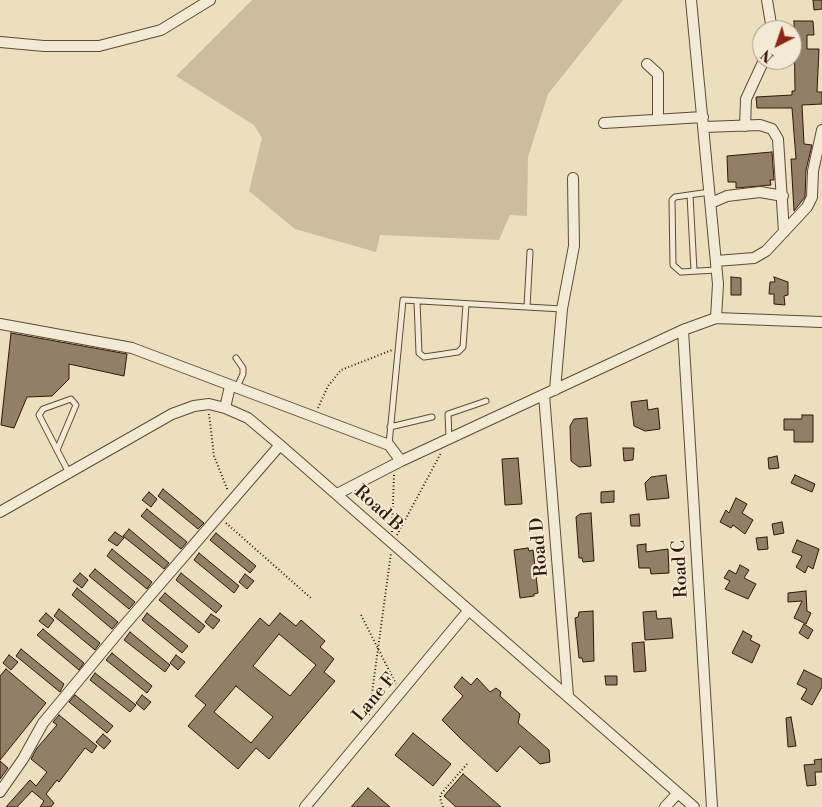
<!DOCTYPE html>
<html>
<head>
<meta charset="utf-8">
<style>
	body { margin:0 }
	#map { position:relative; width:822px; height:807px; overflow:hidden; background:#ebdfbe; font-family:"Libre Bodoni",serif }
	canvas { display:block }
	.north { position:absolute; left:752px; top:20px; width:50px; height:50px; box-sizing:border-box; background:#f2ead5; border:1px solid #a59684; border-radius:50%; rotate:221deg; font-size:14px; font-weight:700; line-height:20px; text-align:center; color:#32170a }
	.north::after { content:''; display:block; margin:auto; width:18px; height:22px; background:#8f2418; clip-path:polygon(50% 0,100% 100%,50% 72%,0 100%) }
</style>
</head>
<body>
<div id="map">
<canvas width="822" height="807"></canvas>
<div class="north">N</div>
</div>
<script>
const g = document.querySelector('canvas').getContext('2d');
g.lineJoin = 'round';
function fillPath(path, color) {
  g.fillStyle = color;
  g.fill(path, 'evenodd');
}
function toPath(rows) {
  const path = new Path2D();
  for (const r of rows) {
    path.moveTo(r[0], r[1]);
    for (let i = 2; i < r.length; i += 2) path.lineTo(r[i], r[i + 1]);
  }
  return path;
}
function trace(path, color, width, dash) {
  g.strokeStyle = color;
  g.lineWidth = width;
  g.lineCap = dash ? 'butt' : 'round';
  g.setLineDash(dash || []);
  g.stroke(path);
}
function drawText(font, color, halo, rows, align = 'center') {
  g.font = font + ' "Libre Bodoni",serif';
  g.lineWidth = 4;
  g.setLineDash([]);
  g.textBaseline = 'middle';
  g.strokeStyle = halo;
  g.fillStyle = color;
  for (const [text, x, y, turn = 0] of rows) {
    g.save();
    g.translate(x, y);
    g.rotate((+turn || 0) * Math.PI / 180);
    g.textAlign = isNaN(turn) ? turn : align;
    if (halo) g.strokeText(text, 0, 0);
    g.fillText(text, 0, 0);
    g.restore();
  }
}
fillPath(toPath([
	[252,0,623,0,548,94,528,157,527,216,510,215,499,240,380,235,376,252,295,229,249,191,262,138,254,125,176,76]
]), '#ccbd9f');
const building = toPath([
	[813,0,822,0,822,9,814,10,813,0],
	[794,21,813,21,814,35,807,35,807,49,819,49,817,92,822,92,822,104,802,105,804,144,812,145,806,170,805,197,794,211,791,159,796,159,792,108,757,108,756,97,792,95,792,91,795,91,794,21],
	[772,152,774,180,770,180,771,185,736,188,736,182,728,182,727,156,772,152],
	[731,277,741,278,741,295,731,295,731,277],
	[774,277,788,282,788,295,784,296,785,305,774,304,774,294,769,294,770,282,775,282,774,277],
	[11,333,127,354,124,376,69,364,69,379,52,396,27,397,14,428,1,425,11,333],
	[647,400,648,410,658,408,660,429,645,431,634,426,631,402,647,400],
	[802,415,813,415,813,442,794,442,794,430,784,430,784,419,802,419,802,415],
	[587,418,591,466,579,467,571,461,570,426,574,419,587,418],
	[623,448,634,448,633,460,624,461,623,448],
	[777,456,779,468,769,469,768,458,777,456],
	[518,458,522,504,505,505,502,459,518,458],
	[666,475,669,498,647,500,645,483,651,477,666,475],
	[795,475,815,484,812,492,791,483,795,475],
	[163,489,204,523,198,529,158,496,163,489],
	[614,491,614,502,601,503,601,492,614,491],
	[149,492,157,499,151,507,142,500,149,492],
	[736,498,747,504,742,513,753,520,745,534,733,525,731,528,720,522,726,510,729,513,736,498],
	[147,509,187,542,181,549,141,516,147,509],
	[591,513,594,561,583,562,582,558,579,558,576,517,580,514,591,513],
	[639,514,640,526,631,526,630,515,639,514],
	[782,522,784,533,774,535,772,524,782,522],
	[129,529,169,563,164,569,123,536,129,529],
	[115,532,124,538,117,546,108,540,115,532],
	[216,533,256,566,250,573,210,540,216,533],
	[767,537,768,549,758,550,756,538,767,537],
	[797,540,819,549,813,569,808,566,805,573,796,567,802,556,792,552,797,540],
	[646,544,646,552,668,549,669,573,651,574,650,568,639,568,637,545,646,544],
	[528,548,529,551,533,550,538,593,534,594,534,596,520,598,514,550,528,548],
	[112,549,152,582,147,589,107,556,112,549],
	[199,553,239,586,234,593,194,560,199,553],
	[740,565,749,570,744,578,756,584,748,599,725,589,730,581,724,578,729,570,736,574,740,565],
	[95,569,135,602,129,609,89,576,95,569],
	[80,573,88,580,82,588,73,581,80,573],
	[181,573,222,606,216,613,176,580,181,573],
	[245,574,254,581,247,589,239,582,245,574],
	[77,588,118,622,112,629,72,595,77,588],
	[806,591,807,611,811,613,806,624,794,618,802,601,788,602,788,593,806,591],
	[165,593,205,626,199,633,159,600,165,593],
	[59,609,100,643,95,650,54,616,59,609],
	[593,611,594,661,583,662,582,658,579,658,575,618,578,617,579,612,593,611],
	[656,611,657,619,671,618,673,638,645,640,643,612,656,611],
	[46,613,54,620,48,628,39,621,46,613],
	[147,613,188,646,182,653,142,620,147,613],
	[280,613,296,626,301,620,325,641,320,647,334,659,324,672,335,681,269,759,256,748,238,769,188,726,206,705,195,696,260,618,269,626,280,613],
	[279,634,316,665,290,696,253,666,279,634],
	[236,686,273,717,251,743,214,712,236,686],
	[211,614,220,620,213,629,205,622,211,614],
	[804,624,813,630,808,639,799,633,804,624],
	[43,629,84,663,79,670,37,635,43,629],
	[743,631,752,636,750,640,760,645,752,663,732,653,743,631],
	[130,632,170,665,165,672,124,640,130,632],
	[644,642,646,671,634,672,632,643,644,642],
	[21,649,64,684,60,692,16,656,21,649],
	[112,653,152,686,147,693,106,660,112,653],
	[9,655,18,662,11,670,3,663,9,655],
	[176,655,185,662,178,670,170,663,176,655],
	[6,669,46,703,0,760,0,676,6,669],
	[804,670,822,679,822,687,812,705,801,699,807,689,797,684,804,670],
	[95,673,136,705,130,712,90,680,95,673],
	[605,676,617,676,617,685,606,685,605,676],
	[462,677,471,685,477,678,490,692,496,688,501,692,500,696,520,714,518,723,549,750,550,762,540,764,520,746,497,772,461,739,442,720,463,696,454,687,462,677],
	[75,695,113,726,107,733,69,702,75,695],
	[142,695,151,702,144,710,136,703,142,695],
	[59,715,97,746,92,753,85,748,59,782,57,780,46,794,54,803,51,807,40,807,44,801,32,791,17,807,6,807,30,780,36,786,47,772,31,759,37,748,57,725,53,722,59,715],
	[791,717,796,746,788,747,786,718,791,717],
	[413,733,451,764,433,786,395,755,413,733],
	[103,734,111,741,104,749,96,742,103,734],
	[822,759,822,772,815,772,816,785,807,786,804,765,815,764,814,760,822,759],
	[0,761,8,768,0,779,0,761],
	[463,774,501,807,456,807,444,796,463,774],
	[368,788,390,807,351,807,368,788]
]);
fillPath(building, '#927f68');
trace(building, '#32170a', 1);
const lane = toPath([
	[710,192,675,197,672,200,673,265,681,272,716,270],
	[690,195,694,271],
	[417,301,419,353,424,357,458,352,463,347,466,304],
	[527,307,530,252],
	[236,358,243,368,243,374,237,387],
	[390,427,432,417],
	[449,438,448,414,486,401],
	[389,444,403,300,562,309],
	[57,450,76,405,71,399,43,409,39,415,57,450,69,473]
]);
const street = toPath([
	[691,0,718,284,716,318],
	[767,0,772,30],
	[0,42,44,46,99,46,161,30,210,0],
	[647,64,658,74,658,119],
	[604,123,703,117],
	[745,126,746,99,764,60],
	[704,127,760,125,772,129,778,139,784,232],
	[711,203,727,196,760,192,783,196],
	[716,261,754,258,766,251,807,207,812,197,813,171,822,130],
	[0,324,132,348,389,445,401,461],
	[683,330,712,807],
	[555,390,562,309,574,246,573,178],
	[544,395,568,696],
	[225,408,230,386],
	[337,494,401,461,683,330,716,318,822,322],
	[0,512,172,414,194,406,209,404,225,408,248,418,280,445,694,807],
	[0,792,23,759,43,723,122,628,280,445],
	[305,807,469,610],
	[665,807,678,793]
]);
trace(lane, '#604937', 7);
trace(street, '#604937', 12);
trace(toPath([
	[318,408,328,386,341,370,392,350],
	[209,414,214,456,228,491],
	[226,523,312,599],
	[392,532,394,474],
	[397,535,441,453],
	[361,615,396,684],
	[369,715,391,553],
	[443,807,440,798,441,794,467,764]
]), '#32170a', 2, [1, 2.5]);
trace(lane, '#f2ead5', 5);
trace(street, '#f2ead5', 10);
drawText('18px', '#32170a', '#f2ead5', [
	["Road B",378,509,42],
	["Road D",540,547,-95],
	["Road C",681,569,-93],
	["Lane F",375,698,-50]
]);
</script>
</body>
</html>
